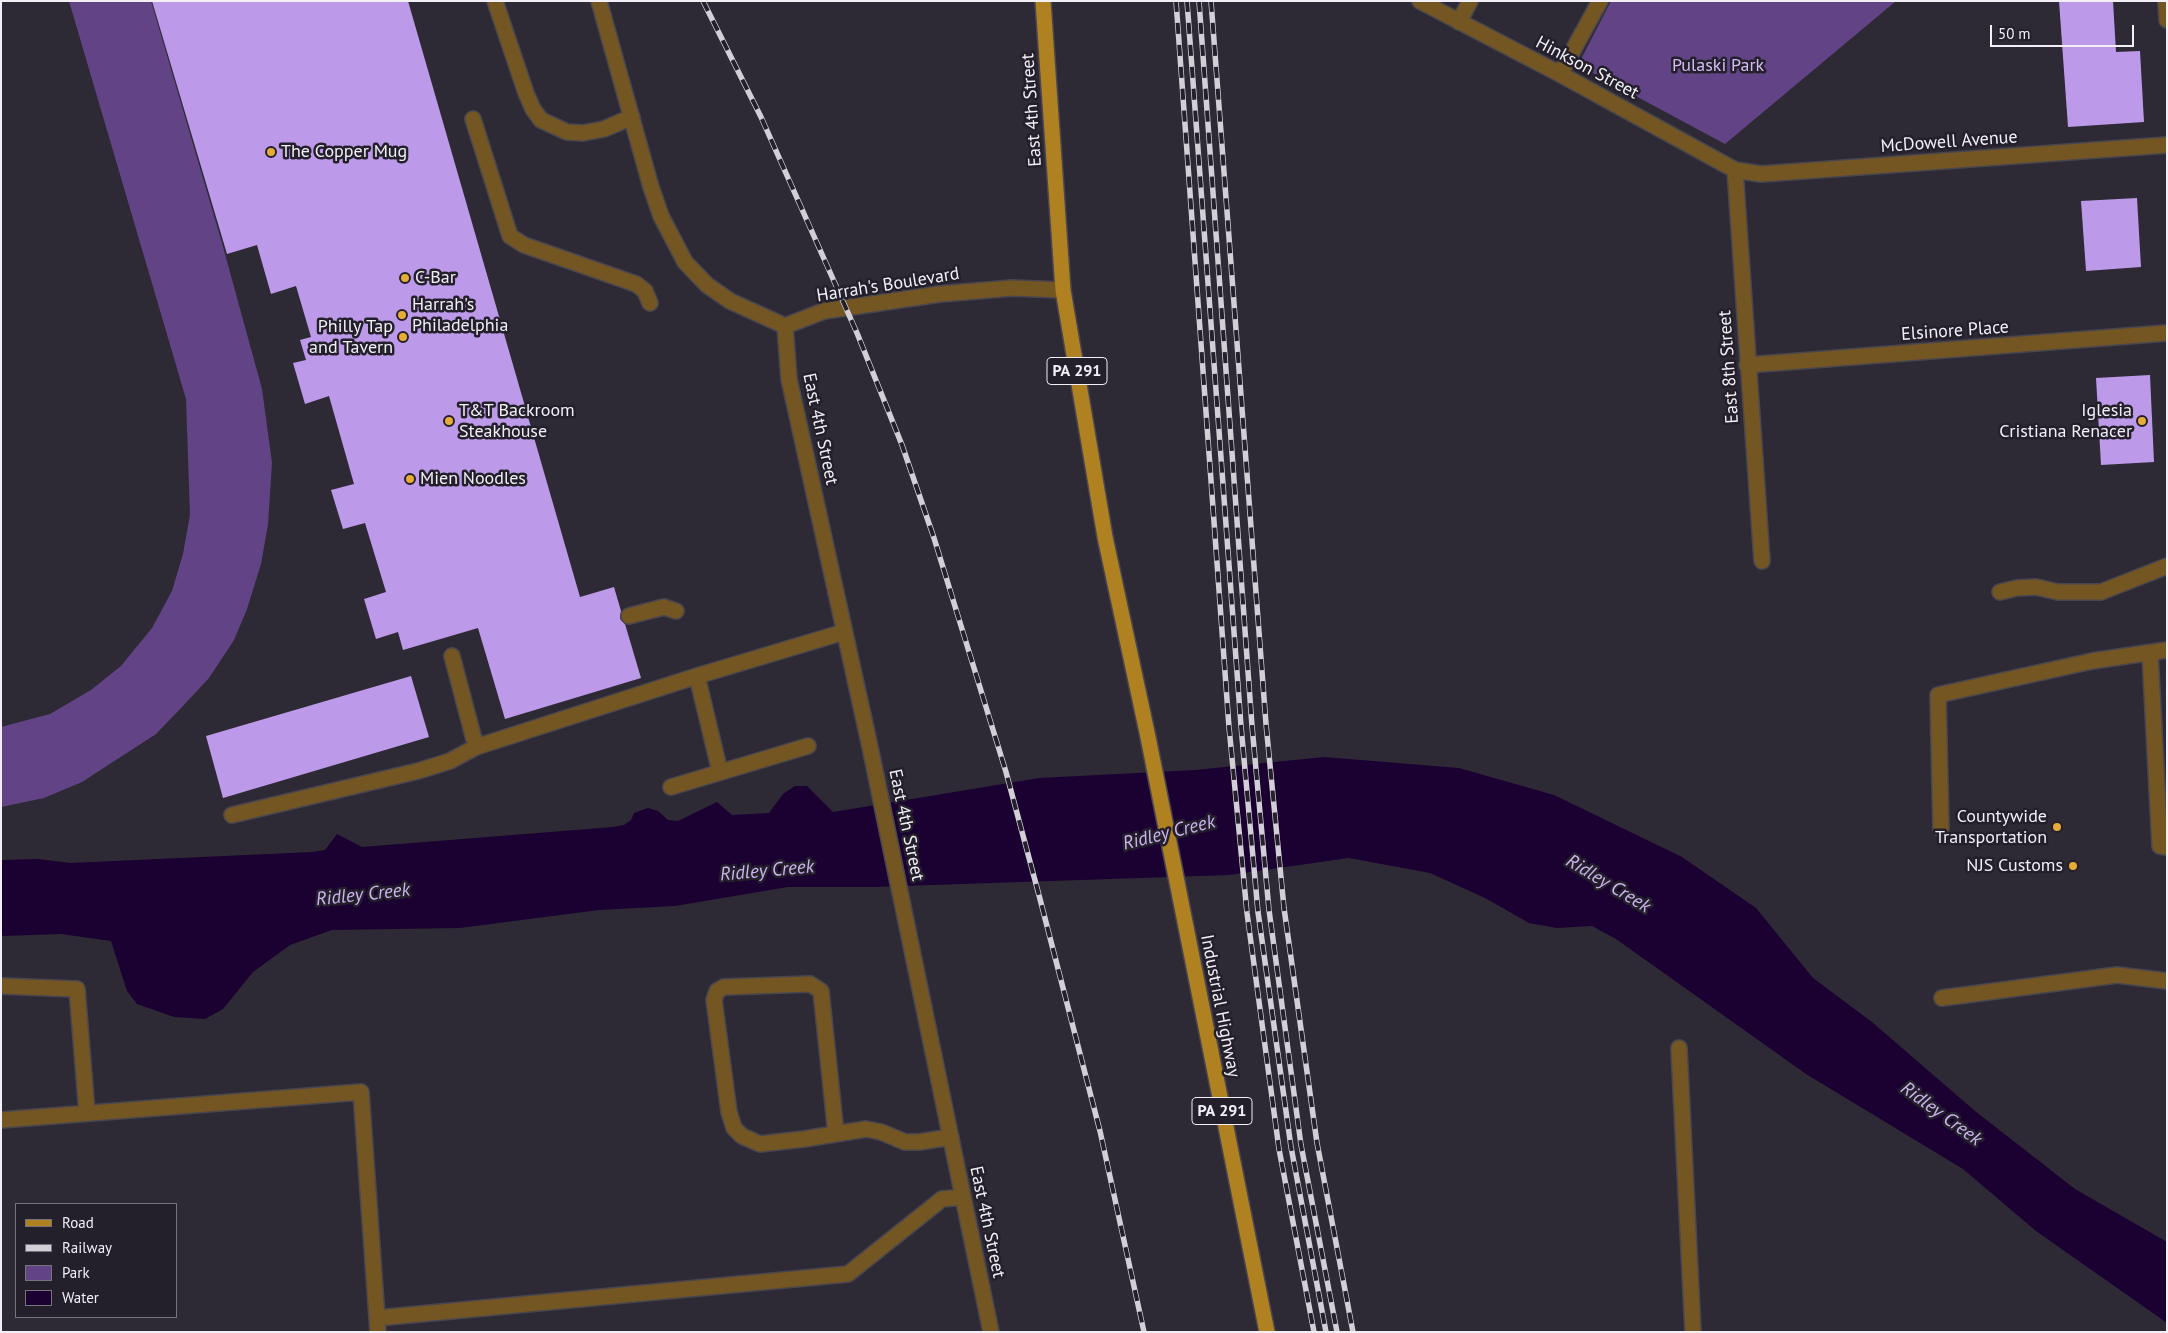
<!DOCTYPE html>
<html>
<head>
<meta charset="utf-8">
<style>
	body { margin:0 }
	#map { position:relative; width:2168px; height:1333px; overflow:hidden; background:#2e2a35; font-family:"PT Sans",sans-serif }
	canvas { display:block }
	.frame { position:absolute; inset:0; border:2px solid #f2eff7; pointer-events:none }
	.legend { position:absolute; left:15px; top:1203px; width:162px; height:115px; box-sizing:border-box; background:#24202b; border:1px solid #76737d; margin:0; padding:6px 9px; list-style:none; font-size:15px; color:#f2eff7 }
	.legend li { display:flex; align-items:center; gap:10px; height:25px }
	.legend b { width:25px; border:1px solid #76737d }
	.scale { position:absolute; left:1990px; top:25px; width:144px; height:22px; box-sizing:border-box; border:2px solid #f2eff7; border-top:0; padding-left:6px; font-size:15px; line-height:18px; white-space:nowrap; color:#f2eff7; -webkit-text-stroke:4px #24202b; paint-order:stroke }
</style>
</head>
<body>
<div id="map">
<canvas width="2168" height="1333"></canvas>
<div class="frame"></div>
<ul class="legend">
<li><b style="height:6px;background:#b08121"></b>Road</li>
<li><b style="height:6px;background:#d2cfd7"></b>Railway</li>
<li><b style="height:14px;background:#624486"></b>Park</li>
<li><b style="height:14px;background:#1b0032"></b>Water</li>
</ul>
<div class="scale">50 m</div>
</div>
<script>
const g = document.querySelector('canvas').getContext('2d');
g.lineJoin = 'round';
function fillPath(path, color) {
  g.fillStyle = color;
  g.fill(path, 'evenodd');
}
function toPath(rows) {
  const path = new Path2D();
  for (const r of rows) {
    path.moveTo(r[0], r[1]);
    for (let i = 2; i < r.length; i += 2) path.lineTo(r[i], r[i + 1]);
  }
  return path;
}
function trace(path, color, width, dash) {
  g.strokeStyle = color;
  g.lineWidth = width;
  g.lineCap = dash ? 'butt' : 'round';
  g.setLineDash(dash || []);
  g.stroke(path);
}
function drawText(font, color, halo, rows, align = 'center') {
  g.font = font + ' "PT Sans",sans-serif';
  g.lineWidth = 5;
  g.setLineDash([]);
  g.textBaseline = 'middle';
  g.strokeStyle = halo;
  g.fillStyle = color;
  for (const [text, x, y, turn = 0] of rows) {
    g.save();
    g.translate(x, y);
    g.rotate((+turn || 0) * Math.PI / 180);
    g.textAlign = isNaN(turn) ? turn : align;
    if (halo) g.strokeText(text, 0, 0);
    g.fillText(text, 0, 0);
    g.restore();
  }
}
fillPath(toPath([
	[69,1,151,1,222,243,262,389,272,463,268,524,261,564,247,609,234,640,209,678,182,707,156,734,82,782,44,798,1,807,1,727,50,714,91,690,121,666,152,628,172,591,183,554,190,515,186,399],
	[1611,1,1896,1,1725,144,1578,65]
]), '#624486');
fillPath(toPath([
	[1324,757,1459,768,1554,795,1682,857,1756,908,1813,978,1872,1022,1975,1111,2075,1189,2167,1242,2167,1323,2036,1231,1963,1169,1806,1074,1616,939,1592,926,1557,928,1529,923,1485,898,1430,873,1349,858,1229,875,873,887,788,887,675,906,599,910,460,928,332,930,290,945,253,972,223,1009,205,1019,174,1017,137,1004,127,991,111,941,61,934,1,936,1,860,38,859,70,863,312,852,325,850,337,834,362,847,613,827,624,825,631,820,634,813,648,808,658,811,668,820,678,821,717,802,732,815,769,813,783,794,795,786,807,786,833,812,1039,778,1195,770]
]), '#1b0032');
fillPath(toPath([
	[152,1,408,1,580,597,614,587,621,611,620,619,625,624,641,678,505,719,478,628,403,650,398,632,376,639,364,599,386,592,365,523,343,529,331,490,354,484,329,396,305,404,293,363,306,360,300,340,311,337,296,286,271,294,257,245,227,254],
	[2059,1,2113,1,2116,52,2140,51,2144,122,2068,127],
	[2137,198,2141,267,2086,271,2081,201],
	[2150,375,2154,462,2101,465,2096,378],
	[411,676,429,737,223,798,206,736]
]), '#bc9ae9');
const minor = toPath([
	[495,1,526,93,533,109,541,120,567,132,583,133,604,129,632,117],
	[599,1,651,187,661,216,685,262,707,285,730,301,785,326,824,311,940,294,1012,288,1063,290],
	[1420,1,1560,74,1735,170,1761,174,2167,145],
	[2166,1,2167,20],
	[1459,22,1470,1],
	[1560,74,1600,1],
	[473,119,510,236,524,245,636,284,645,291,650,303],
	[1735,170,1762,561],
	[785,326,789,379,870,747,991,1332],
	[1747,365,2167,333],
	[2000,592,2017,588,2036,587,2058,592,2101,592,2167,566],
	[629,616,664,607,676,611],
	[2150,653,2160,846,2167,847],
	[452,656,476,747],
	[697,676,720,772],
	[671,787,808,746],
	[232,815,418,771,450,761,476,747,697,676,844,632],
	[1941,829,1938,695,2092,661,2167,650],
	[1,986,77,989,87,1113],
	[1942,998,2117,975,2167,981],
	[1679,1048,1693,1332],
	[1,1120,361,1092,378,1332],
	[836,1134,821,991,810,984,724,987,717,991,714,1000,729,1112,734,1128,742,1136,760,1144,804,1139,866,1129,881,1132,905,1142,919,1142,951,1137],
	[377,1318,848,1274,942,1199,963,1197]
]);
const major = toPath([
	[1043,1,1063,290,1105,537,1148,737,1267,1332]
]);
trace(minor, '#494650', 18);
trace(major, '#494650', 18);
trace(minor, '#735621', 15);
trace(major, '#b08121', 15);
const rail = toPath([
	[703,1,761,117,857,333,902,445,934,538,1006,772,1040,899,1100,1131,1144,1332],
	[1176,1,1229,727,1247,913,1279,1149,1314,1332],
	[1187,1,1241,726,1258,912,1291,1147,1326,1332],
	[1199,1,1252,726,1269,910,1301,1145,1337,1332],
	[1211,1,1266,724,1284,908,1317,1143,1353,1332]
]);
trace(rail, '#d2cfd7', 5.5);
trace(rail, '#24202b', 4, [11]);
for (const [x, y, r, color] of [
	[271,152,5,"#e7ac37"],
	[405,278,5,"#e7ac37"],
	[402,315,5,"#e7ac37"],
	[403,337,5,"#e7ac37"],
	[449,421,5,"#e7ac37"],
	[2142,421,5,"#e7ac37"],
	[410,479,5,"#e7ac37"],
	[2057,827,5,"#e7ac37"],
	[2073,866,5,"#e7ac37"]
]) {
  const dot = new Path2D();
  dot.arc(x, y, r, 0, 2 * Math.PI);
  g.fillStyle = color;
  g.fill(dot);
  trace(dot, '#24202b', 2);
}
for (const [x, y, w] of [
	[1077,371,60],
	[1222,1111,60]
]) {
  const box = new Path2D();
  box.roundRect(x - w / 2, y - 13.5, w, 27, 4);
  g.fillStyle = '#24202b';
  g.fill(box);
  trace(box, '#f2eff7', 1);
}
drawText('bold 16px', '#f2eff7', null, [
	["PA 291",1077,371],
	["PA 291",1222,1111]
]);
drawText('18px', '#d5bcf9', '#24202b', [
	["Pulaski Park",1718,66]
]);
drawText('18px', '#f2eff7', '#24202b', [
	["Hinkson Street",1587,68,28],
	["East 4th Street",1032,110,-94],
	["McDowell Avenue",1949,142,-4],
	["Harrah's Boulevard",888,285,-9],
	["Elsinore Place",1955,331,-4],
	["East 8th Street",1729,367,-94],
	["East 4th Street",820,429,78],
	["East 4th Street",906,825,78],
	["Industrial Highway",1220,1006,79],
	["East 4th Street",987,1222,78]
]);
drawText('18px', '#f2eff7', '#24202b', [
	["The Copper Mug",281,152],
	["C-Bar",415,278],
	["Harrah's",412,305],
	["Philadelphia",412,326],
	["Philly Tap",393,327,"right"],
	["and Tavern",393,348,"right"],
	["T&T Backroom",459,411],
	["Steakhouse",459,432],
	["Iglesia",2132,411,"right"],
	["Cristiana Renacer",2132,432,"right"],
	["Mien Noodles",420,479],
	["Countywide",2047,817,"right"],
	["Transportation",2047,838,"right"],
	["NJS Customs",2063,866,"right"]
], 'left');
drawText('italic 19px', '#cdb4f1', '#24202b', [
	["Ridley Creek",1169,833,-14],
	["Ridley Creek",767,871,-5],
	["Ridley Creek",1608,884,31],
	["Ridley Creek",363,895,-6],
	["Ridley Creek",1941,1114,36]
]);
</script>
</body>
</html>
